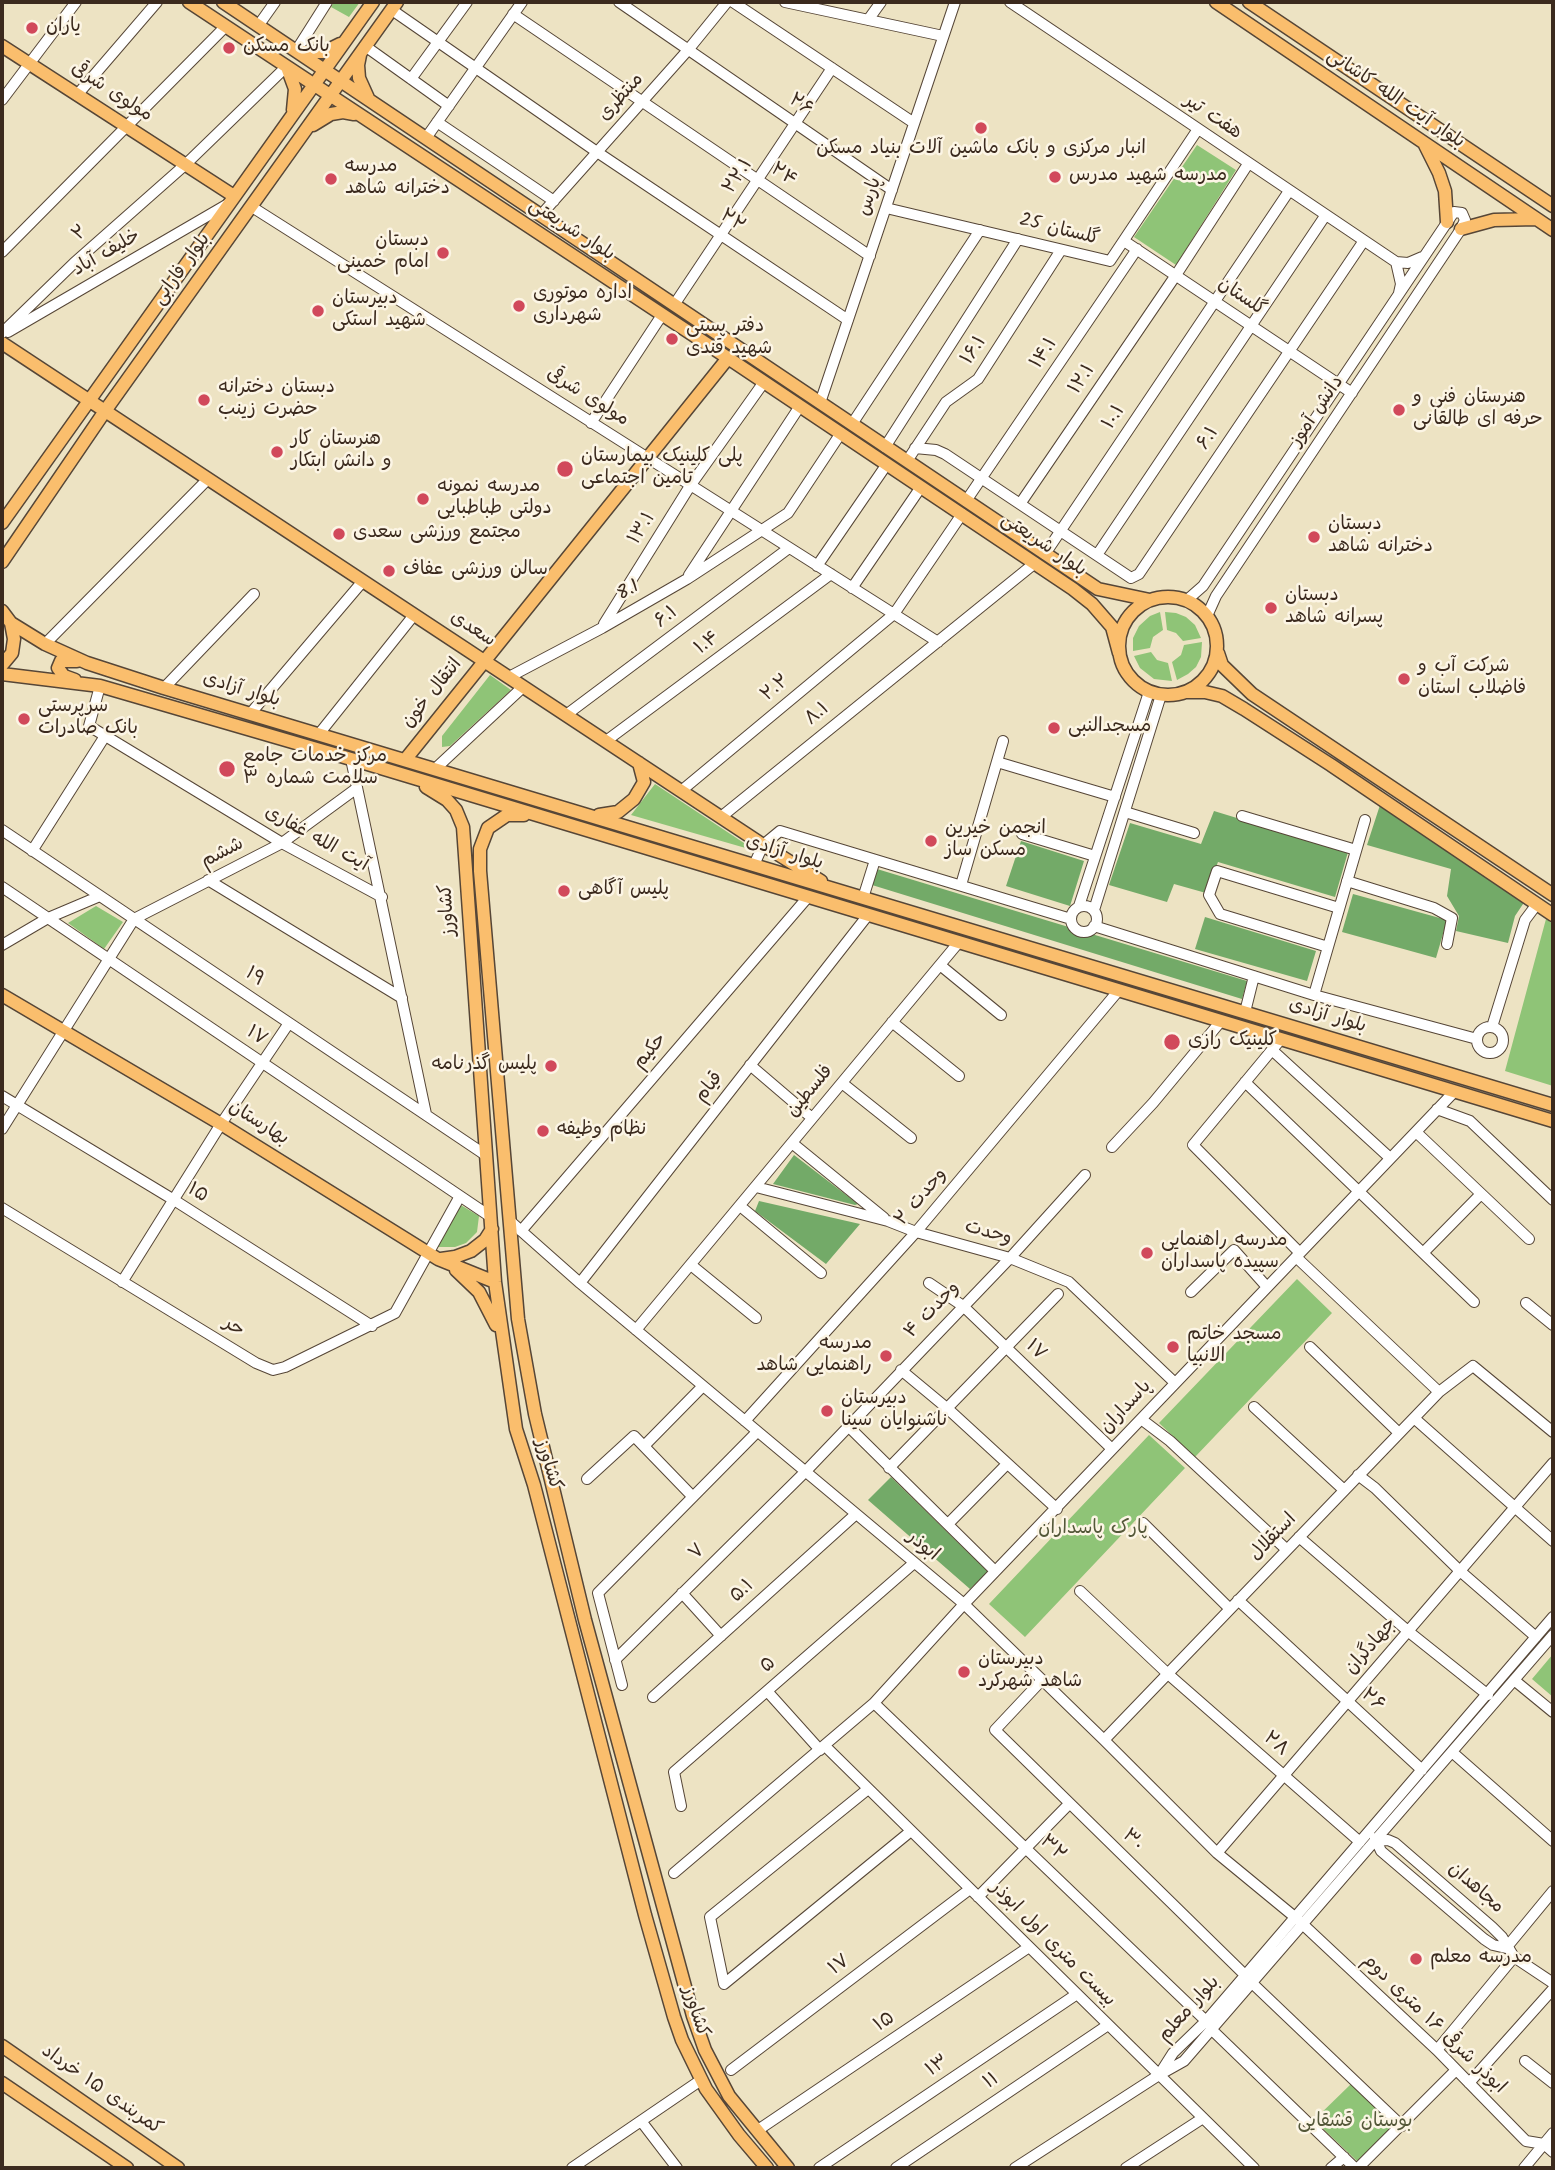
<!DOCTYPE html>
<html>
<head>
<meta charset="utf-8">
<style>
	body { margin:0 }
	#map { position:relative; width:1555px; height:2170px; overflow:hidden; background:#ede3c3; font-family:Kalam,sans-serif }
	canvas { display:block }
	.frame { position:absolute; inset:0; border:4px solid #3b2a1e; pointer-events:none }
</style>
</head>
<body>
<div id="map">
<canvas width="1555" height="2170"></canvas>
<div class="frame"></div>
</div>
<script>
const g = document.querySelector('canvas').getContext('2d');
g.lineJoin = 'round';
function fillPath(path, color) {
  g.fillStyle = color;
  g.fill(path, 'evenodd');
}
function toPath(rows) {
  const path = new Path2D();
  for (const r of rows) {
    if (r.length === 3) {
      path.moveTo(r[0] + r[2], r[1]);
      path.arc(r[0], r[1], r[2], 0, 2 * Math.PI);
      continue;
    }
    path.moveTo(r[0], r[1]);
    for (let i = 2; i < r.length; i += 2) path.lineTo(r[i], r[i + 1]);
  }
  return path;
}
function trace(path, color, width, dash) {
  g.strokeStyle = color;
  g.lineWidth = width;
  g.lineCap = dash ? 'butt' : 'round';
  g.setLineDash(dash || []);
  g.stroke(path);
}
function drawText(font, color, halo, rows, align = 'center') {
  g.font = font + ' Kalam,"Playpen Sans Arabic",sans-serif';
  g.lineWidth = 5;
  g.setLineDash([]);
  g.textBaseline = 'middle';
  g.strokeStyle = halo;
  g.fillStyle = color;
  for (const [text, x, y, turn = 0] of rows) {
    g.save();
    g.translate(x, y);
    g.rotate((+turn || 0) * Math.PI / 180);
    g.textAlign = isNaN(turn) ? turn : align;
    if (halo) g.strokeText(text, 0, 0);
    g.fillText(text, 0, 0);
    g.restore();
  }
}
fillPath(toPath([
	[334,2,360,2,349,17,331,7],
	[1197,145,1236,170,1176,265,1134,237],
	[1160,612,1163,630,1153,637,1150,648,1133,651,1133,638,1139,626,1150,616],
	[1165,612,1176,613,1186,617,1195,625,1201,638,1183,641,1176,633,1167,630],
	[1202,642,1201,657,1196,667,1188,674,1177,680,1172,662,1181,655,1184,645],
	[1151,652,1157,660,1168,663,1172,681,1154,679,1140,668,1134,656],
	[490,675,511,690,450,746,442,747,442,736],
	[655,784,756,851,631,815],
	[96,906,123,922,104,949,68,923],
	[1546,919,1553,924,1553,1086,1505,1071],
	[459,1204,479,1216,477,1232,466,1243,455,1247,435,1247],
	[1297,1279,1332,1313,1195,1457,1159,1423],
	[1149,1435,1185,1468,1025,1637,989,1604],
	[1553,1654,1553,1697,1532,1679],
	[1351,2084,1395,2127,1357,2161,1314,2120]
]), '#8fc477');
fillPath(toPath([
	[1380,805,1525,901,1515,916,1508,943,1456,931,1459,916,1447,896,1451,869,1367,845],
	[1214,811,1348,852,1335,897,1218,862,1206,893,1174,884,1167,902,1109,885,1130,823,1201,844],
	[1021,841,1084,861,1070,906,1006,886],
	[877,869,1247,981,1242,999,872,885],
	[1353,894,1447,920,1436,958,1342,932],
	[1205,917,1316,951,1307,981,1195,949],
	[794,1155,858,1204,855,1205,773,1184],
	[759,1201,860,1224,826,1264,755,1211],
	[891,1477,988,1572,970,1589,868,1500]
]), '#73aa68');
const minor = toPath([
	[619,2,892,190],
	[733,2,914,123],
	[785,2,943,36],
	[1010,2,1396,262,1408,263,1422,257],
	[392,10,597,152,848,320],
	[513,14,870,256],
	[868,20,881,2],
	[258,26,275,2],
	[365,46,449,106],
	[296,51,327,2],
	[411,79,467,2],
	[77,95,157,2],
	[2,100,76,2],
	[437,122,554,201],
	[426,138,522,2],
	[252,207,938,642],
	[886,208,1110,261,1198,129],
	[541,215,688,50,727,2],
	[1124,241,1352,393],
	[2,252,225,27],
	[1396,262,1401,284,1399,293],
	[674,305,832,68],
	[8,332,228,204],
	[2,333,74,263,186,164,286,67],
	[820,403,955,2],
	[591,423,662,315],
	[852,424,980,230],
	[885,447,1018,239],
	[915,448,936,450,945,454,1131,578,1139,574,1363,242],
	[907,461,946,402,978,379,1061,250],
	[966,501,1137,249],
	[1020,504,1176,275,1248,164],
	[1045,554,1289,191],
	[1097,555,1325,216],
	[817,566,887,464],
	[689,575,800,406],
	[852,588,921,487],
	[1187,600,1203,586,1452,215,1454,212,1462,213,1465,220,1461,229,1216,596,1207,616],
	[604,624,690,486,764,382],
	[45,644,208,479],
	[509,677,602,628,687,579,788,513,841,433],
	[100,686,89,726,282,843,382,897],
	[164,688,254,594],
	[250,714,363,581],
	[566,715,789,548],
	[319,734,414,615],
	[606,741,831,574],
	[351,759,426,1114],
	[997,762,1115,797],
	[435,769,523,687],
	[681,791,894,614,962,514],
	[1125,812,1194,833],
	[1242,816,1356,850],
	[721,817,1035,563],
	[2,830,487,1156],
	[1022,834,1095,856],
	[32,851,105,736],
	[754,865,763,845,780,831,1071,919],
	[208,880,402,998],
	[1347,881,1434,908,1452,918,1447,944],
	[961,885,1003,741],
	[2,887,491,1217],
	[863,898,875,860],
	[1084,919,13],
	[1079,906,1149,692],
	[1094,910,1161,695],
	[1094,926,1314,995,1477,1039],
	[2,945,48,918,100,896],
	[1328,947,1220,914,1209,895,1217,871,1339,908],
	[940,965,1001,1015],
	[1314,995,1365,820],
	[1245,1012,1254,976],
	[892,1022,959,1076],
	[1490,1040,13],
	[1492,1027,1525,920,1537,904],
	[1281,1039,1193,1145,1300,1253],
	[1272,1050,1390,1158],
	[750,1065,812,1118],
	[1245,1082,1474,1302],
	[842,1083,911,1138],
	[2,1096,174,1200,372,1326],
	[1437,1109,1470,1121,1553,1200],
	[2,1129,134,919,282,843,357,788],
	[1416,1132,1529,1239],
	[792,1143,884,1218],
	[1112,1147,1153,1103,1221,1021],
	[756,1187,888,1221,916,1232,1010,1258,1069,1282,1174,1382],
	[740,1206,821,1273],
	[2,1208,256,1363,273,1370,285,1367,395,1313,460,1196],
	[510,1221,580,1283,964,1604,1104,1740,1217,1853,1296,1918,1437,2050,1522,2137,1526,2141,1544,2144,1553,2152],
	[521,1231,808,897],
	[1423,1253,1481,1194],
	[1296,1257,1439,1392],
	[691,1265,756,1318],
	[122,1282,221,1124,289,1023],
	[580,1283,868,915],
	[929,1283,963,1306,1112,1449],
	[1191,1292,1234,1250,1267,1287],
	[1526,1303,1553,1325],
	[636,1330,959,942],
	[1310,1347,1399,1433],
	[901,1370,948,1409,1057,1509],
	[1254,1407,1344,1490],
	[1414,1418,1553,1541],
	[1141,1419,1170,1441,1286,1549],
	[745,1421,916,1232,1119,990],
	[848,1426,995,1571],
	[644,1446,703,1386],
	[889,1468,1058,1294],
	[1358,1475,1375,1488,1460,1571,1536,1637],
	[587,1479,634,1436,693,1497],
	[1143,1523,1229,1608],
	[948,1524,1007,1464],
	[1299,1537,1409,1632,1488,1695],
	[1080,1591,1168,1674,1360,1842],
	[682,1593,721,1636],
	[1238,1600,1422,1770],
	[1553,1617,1206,2021,1173,2053,1159,2075,1184,2061,1553,1635],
	[615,1660,805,1472,1010,1258,1085,1175],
	[1042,1680,995,1730,1245,1975],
	[1514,1680,1553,1712],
	[622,1685,598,1593,757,1432],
	[767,1691,820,1750],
	[653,1697,856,1514],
	[874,1703,1206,2021],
	[1104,1740,1439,1392,1473,1366,1553,1432],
	[825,1746,1254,2168],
	[1452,1752,1553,1841],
	[868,1789,710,1917,724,1984,911,1831],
	[681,1806,674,1772,914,1563],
	[1375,1838,1381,1851,1484,1939,1493,1945,1506,1948],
	[1377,1841,1388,1840,1395,1843,1492,1927,1502,1937,1514,1957,1553,1983],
	[1217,1853,1553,1463],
	[674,1873,874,1703,964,1604,1454,1092],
	[978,1897,1069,1804],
	[1506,1948,1553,1891],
	[1252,1983,1402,2126],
	[1211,2029,1355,2168],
	[1437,2050,1514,1957],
	[1525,2061,1553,2083],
	[731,2070,970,1889],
	[1469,2083,1553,1989],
	[641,2121,677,2168],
	[761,2128,1029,1947],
	[572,2168,701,2080],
	[819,2168,1077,1994],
	[896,2168,1108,2025],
	[1015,2168,1159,2075],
	[1126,2168,1203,2118],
	[1331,2168,1344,2157],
	[1358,2168,1456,2070],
	[1524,2168,1553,2133]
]);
const major = toPath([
	[189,2,728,358,1073,589,1092,604,1112,627,1119,653],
	[223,2,1098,589,1150,600],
	[1216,2,1553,230],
	[1249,2,1553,206],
	[2,46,234,196],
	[301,52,324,52,340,44],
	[360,55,358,65,359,78,368,98],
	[288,70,295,89,293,110],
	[313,125,331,114,343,112,354,114],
	[1425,145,1439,173,1445,191,1447,222],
	[1461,229,1494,220,1536,219],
	[2,343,763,845,821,881],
	[2,523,373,2],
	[2,562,105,411,397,2],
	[1168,646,49],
	[2,611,11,623,14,639,12,653,2,665],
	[11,623,45,644,87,663,164,688,1553,1105],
	[1218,653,1222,665,1252,694,1553,895],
	[2,674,100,686,351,759,1553,1121],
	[75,680,64,676,58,668,61,661,77,661],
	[1187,692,1205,692,1222,696,1244,709,1331,765,1553,915],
	[405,760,728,358],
	[426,787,447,800,456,810,463,827,495,1282,516,1429,534,1485,645,1915,674,2017,682,2040,706,2089,739,2135,767,2168],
	[524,815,507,815,488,828,480,849,480,871,518,1319,535,1414,585,1620,693,2016,705,2050,729,2096,788,2168],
	[599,815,618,812,634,799,644,782,639,763],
	[2,995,221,1124,438,1259,495,1282],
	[441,1259,455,1257,471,1251,485,1240,492,1229],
	[456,1270,479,1292,496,1325],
	[2,2046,178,2168],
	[2,2083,127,2168]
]);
trace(minor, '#564637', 12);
trace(major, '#564637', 15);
trace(minor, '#fff', 10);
trace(major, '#fabe6d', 12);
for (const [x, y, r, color] of [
	[32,28,7,"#d1495b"],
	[229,48,7,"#d1495b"],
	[981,128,7,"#d1495b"],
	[1055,177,7,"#d1495b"],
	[331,179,7,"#d1495b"],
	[443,253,7,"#d1495b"],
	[519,306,7,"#d1495b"],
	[318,311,7,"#d1495b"],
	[672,339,7,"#d1495b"],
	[204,400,7,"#d1495b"],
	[1399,410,7,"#d1495b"],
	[277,452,7,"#d1495b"],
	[565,469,9,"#d1495b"],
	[423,499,7,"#d1495b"],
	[339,534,7,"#d1495b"],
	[1314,537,7,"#d1495b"],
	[389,571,7,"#d1495b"],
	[1271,608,7,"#d1495b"],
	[1404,679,7,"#d1495b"],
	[24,719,7,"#d1495b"],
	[1054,728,7,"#d1495b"],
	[227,769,9,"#d1495b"],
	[931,841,7,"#d1495b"],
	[564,891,7,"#d1495b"],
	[1172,1042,9,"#d1495b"],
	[551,1066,7,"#d1495b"],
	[543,1131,7,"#d1495b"],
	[1147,1253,7,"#d1495b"],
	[1173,1347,7,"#d1495b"],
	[886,1356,7,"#d1495b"],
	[827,1411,7,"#d1495b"],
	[964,1672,7,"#d1495b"],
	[1416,1959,7,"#d1495b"]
]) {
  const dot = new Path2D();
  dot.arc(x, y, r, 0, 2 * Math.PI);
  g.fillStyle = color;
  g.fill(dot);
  trace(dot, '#fcf5e5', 2.5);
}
drawText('19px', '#3b2a1e', '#fcf5e5', [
	["یاران",46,28],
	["بانک مسکن",243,48],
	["انبار مرکزی و بانک ماشین آلات بنیاد مسکن",981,150,"center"],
	["مدرسه",345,168],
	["دخترانه شاهد",345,190],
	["مدرسه شهید مدرس",1069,177],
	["دبستان",429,242,"right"],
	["امام خمینی",429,264,"right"],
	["اداره موتوری",533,295],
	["شهرداری",533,317],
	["دبیرستان",332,300],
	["شهید استکی",332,322],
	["دفتر پستی",686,328],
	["شهید قندی",686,350],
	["دبستان دخترانه",218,389],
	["حضرت زینب",218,411],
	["هنرستان فنی و",1413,399],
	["حرفه ای طالقانی",1413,421],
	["هنرستان کار",291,441],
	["و دانش ابتکار",291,463],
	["پلی کلینیک بیمارستان",581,458],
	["تامین اجتماعی",581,480],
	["مدرسه نمونه",437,488],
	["دولتی طباطبایی",437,510],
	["دبستان",1328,526],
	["دخترانه شاهد",1328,548],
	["مجتمع ورزشی سعدی",353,534],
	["سالن ورزشی عفاف",403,571],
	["دبستان",1285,597],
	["پسرانه شاهد",1285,619],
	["شرکت آب و",1418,668],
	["فاضلاب استان",1418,690],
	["سرپرستی",38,708],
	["بانک صادرات",38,730],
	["مسجدالنبی",1068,728],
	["مرکز خدمات جامع",243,758],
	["سلامت شماره ۳",243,780],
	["انجمن خیرین",945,830],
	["مسکن ساز",945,852],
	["پلیس آگاهی",578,891],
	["کلینیک رازی",1188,1042],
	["پلیس گذرنامه",537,1066,"right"],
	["نظام وظیفه",557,1131],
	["مدرسه راهنمایی",1161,1242],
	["سپیده پاسداران",1161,1264],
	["مسجد خاتم",1187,1336],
	["الانبیا",1187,1358],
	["مدرسه",872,1345,"right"],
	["راهنمایی شاهد",872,1367,"right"],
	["دبیرستان",841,1400],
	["ناشنوایان سینا",841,1422],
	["دبیرستان‌",978,1661],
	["شاهد شهرکرد",978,1683],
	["مدرسه معلم",1430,1959]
], 'left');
drawText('19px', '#3b2a1e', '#fcf5e5', [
	["مولوی شرقی",111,93,33],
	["منتظری",622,98,-48],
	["بلوار آیت الله کاشانی",1395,100,34],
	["۲۶",800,106,34],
	["هفت تیر",1212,118,34],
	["۲۴",783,176,34],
	["۲۲.۱",739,177,-56],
	["پارس",871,197,-71],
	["۲۲",732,222,34],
	["بلوار شریعتی",571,231,33],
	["گلستان 25",1059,231,14],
	["۲",81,234,-42],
	["خلیف آباد",107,254,-30],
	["بلوار فارابی",183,270,-54],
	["گلستان",1241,298,34],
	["۱۶.۱",975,351,-56],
	["۱۴.۱",1045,354,-56],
	["۱۲.۱",1083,380,-56],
	["مولوی شرقی",587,398,32],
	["دانش آموز",1318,412,-56],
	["۱۰.۱",1115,418,-56],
	["۶.۱",1209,439,-56],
	["۱۳.۱",643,529,-58],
	["بلوار شریعتی",1043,546,34],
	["8.1",629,592,-30],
	["۶.۱",667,618,-37],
	["سعدی",472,630,33],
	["۱.۴",708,644,-37],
	["۲.۲",776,689,-40],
	["بلوار آزادی",241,691,17],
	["انتقال خون",433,694,-51],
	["۸.۱",818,715,-39],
	["آیت الله غفاری",316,840,29],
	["ششم",223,854,-27],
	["بلوار آزادی",784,854,17],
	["کشاورز",449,910,-94],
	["۱۹",254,978,34],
	["بلوار آزادی",1327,1017,17],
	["۱۷",256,1037,34],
	["حکیم",651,1052,-49],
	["قیام",710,1088,-52],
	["فلسطین",811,1092,-50],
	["بهارستان",258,1124,32],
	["۱۵",197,1194,32],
	["وحدت ۲",922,1198,-50],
	["وحدت",988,1234,16],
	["وحدت ۴",933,1311,-46],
	["حر",233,1328,31],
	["۱۷",1035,1351,44],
	["پاسداران",1127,1408,-47],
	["کشاورز",547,1465,73],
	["استقلال",1274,1538,-46],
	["ابوذر",922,1547,40],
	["۷",698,1553,-45],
	["۵.۱",743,1592,-42],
	["جهادگران",1372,1647,-49],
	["۵",769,1666,-41],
	["۲۶",1372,1701,42],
	["۲۸",1275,1745,41],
	["۳۰",1132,1841,44],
	["۳۲",1052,1849,44],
	["مجاهدان",1475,1889,41],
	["بیست متری اول ابوذر",1052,1945,45],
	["۱۷",840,1966,-37],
	["بلوار معلم",1190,2010,-48],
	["کشاورز",694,2012,72],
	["۱۵",885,2023,-34],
	["ابوذر شرقی ۱۶ متری دوم",1433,2025,44],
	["۱۳",938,2067,-34],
	["۱۱",992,2082,-34],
	["کمربندی ۱۵ خرداد",101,2091,35]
]);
drawText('19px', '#545839', '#fcf5e5', [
	["پارک پاسداران",1093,1530],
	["بوستان قشقایی",1355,2123]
]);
</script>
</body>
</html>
